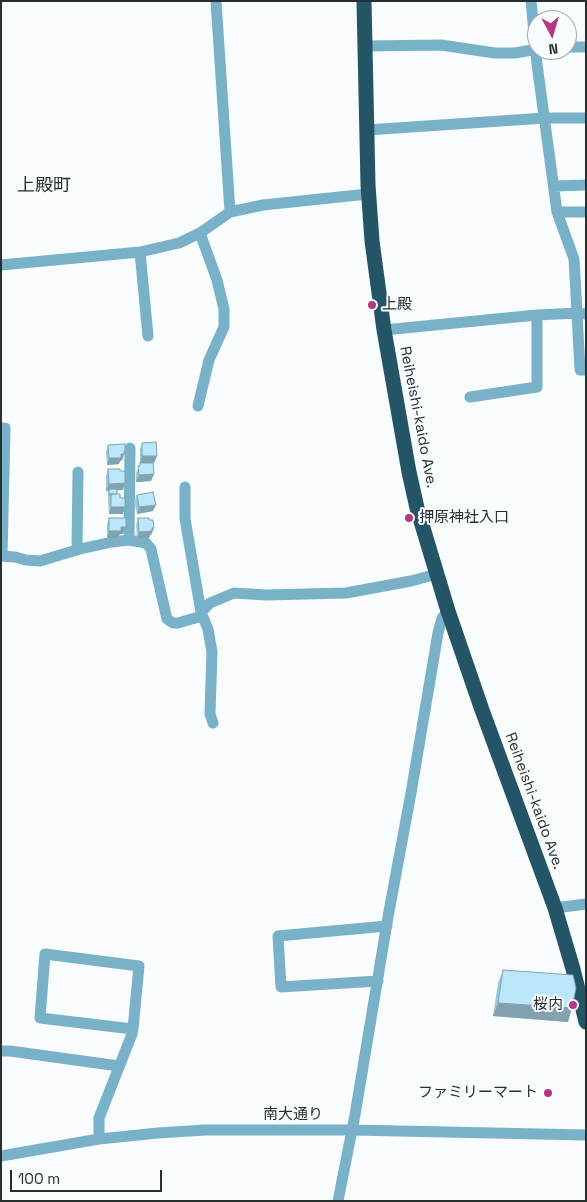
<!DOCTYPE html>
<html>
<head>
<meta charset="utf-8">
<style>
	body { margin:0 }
	#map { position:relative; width:587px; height:1202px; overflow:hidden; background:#f8fcfd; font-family:"Space Grotesk",sans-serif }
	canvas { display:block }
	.frame { position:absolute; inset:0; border:2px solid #272f31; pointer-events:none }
	.north { position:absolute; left:527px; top:10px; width:50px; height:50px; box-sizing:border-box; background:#f8fcfd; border:1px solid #a4aaab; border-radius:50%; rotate:174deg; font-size:14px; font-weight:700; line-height:20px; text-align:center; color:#272f31 }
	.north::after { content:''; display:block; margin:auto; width:18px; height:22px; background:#b53785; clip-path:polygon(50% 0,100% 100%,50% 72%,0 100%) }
	.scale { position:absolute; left:10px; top:1170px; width:152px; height:22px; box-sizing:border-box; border:2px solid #272f31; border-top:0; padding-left:6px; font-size:15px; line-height:18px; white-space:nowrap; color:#272f31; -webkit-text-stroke:4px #f8fcfd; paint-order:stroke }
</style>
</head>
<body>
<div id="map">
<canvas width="587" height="1202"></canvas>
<div class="frame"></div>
<div class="north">N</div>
<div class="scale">100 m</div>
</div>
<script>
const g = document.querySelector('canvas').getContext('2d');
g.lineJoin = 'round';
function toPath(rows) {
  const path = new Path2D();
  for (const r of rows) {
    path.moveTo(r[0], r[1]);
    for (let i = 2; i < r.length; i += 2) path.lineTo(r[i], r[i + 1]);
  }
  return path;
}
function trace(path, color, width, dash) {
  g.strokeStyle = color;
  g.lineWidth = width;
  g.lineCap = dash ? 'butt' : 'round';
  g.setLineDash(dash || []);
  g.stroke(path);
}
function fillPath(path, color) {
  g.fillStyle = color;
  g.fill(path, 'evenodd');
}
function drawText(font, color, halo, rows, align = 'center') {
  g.font = font + ' "Space Grotesk","Noto Sans JP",sans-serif';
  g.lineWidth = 4;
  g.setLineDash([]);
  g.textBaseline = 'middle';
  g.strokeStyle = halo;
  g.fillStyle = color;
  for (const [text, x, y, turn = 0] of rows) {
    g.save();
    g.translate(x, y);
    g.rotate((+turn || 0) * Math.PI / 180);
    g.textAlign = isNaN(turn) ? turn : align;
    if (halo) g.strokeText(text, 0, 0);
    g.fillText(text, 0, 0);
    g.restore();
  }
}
trace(toPath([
	[216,1,230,212],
	[365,46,441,45,495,53,515,53,537,49],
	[567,47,586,47],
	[367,130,545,118,586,118],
	[554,186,586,185],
	[557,212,586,212],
	[140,252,148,336],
	[1,265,140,252,179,243,200,233,230,212,263,205,368,194],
	[586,314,577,313,580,370,586,370],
	[384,330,537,315],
	[470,397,537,387,537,315,577,313,574,259,557,212,537,64,531,1],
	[198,406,209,360,224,327,224,309,217,280,200,233],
	[1,428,5,428,2,556],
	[185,487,185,519,201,612,210,603,234,593,266,595,346,593,411,581,437,574],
	[129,540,130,448],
	[77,550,78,472],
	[1,556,15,557,26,560,40,561,80,549,112,542,129,540,146,543,151,549,152,554,167,619,173,623,178,623,202,616],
	[201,612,208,629,212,652,210,714,213,723],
	[555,908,586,904],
	[378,981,281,987,278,936,387,926],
	[1,1051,10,1051,119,1066],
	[99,1139,99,1118,132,1034,133,1029,139,966,45,954,40,1018,133,1029],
	[1,1156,99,1139,158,1133,205,1130,352,1130,586,1135],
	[338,1201,355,1115,388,917,411,793,438,633,442,618,448,611]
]), '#79b2c8', 11);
trace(toPath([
	[364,1,368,185,372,241,384,330,409,472,417,508,448,611,482,710,555,908,573,969,586,1022]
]), '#245566', 15);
fillPath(toPath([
	[142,443,157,456,154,463,140,463,140,449],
	[108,445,123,458,121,461,120,461,119,464,107,465,106,452],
	[140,463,154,474,151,481,136,482,136,473],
	[108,469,123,490,117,490,117,494,120,498,123,514,109,514,108,501,109,499,108,499,108,491,106,491,106,476],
	[137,495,153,511,137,514,134,501],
	[109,518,126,527,123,534,120,534,118,538,107,538,107,525],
	[138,518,149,520,154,528,151,535,150,535,149,538,137,538,136,525],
	[503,970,568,1022,493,1016,498,983]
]), '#a0c8d7');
fillPath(toPath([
	[124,451,125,451,123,458,121,461,120,461,119,464,107,465,109,458,121,454],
	[142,456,157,456,154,463,140,463],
	[154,474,151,481,136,482,139,475],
	[125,483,123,490,109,491,109,489,108,491,106,491,109,484],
	[156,505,153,511,137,514,139,507],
	[111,507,125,507,123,514,109,514],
	[121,527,126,527,123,534,120,534,118,538,107,538,109,531],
	[154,528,151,535,150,535,149,538,137,538,139,532],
	[498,1003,572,1008,568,1022,493,1016]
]), '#82a2af');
const building = toPath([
	[156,442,157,456,142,456,142,443,156,442],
	[125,444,125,451,124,451,124,454,121,454,121,458,109,458,108,445,125,444],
	[140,463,153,463,154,474,139,475,138,466,140,466,140,463],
	[108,469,120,469,120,471,125,471,125,483,109,484,108,469],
	[109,489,117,489,117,494,111,494,111,495,109,495,109,489],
	[153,492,156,505,139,507,137,495,153,492],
	[111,494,120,494,120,498,125,498,125,507,111,507,111,494],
	[109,518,126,518,126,527,121,527,121,531,109,531,109,518],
	[138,518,149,518,149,520,153,520,154,528,152,528,152,531,139,532,138,518],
	[503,970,573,975,576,988,572,1008,498,1003,503,970]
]);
fillPath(building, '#bae8fa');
trace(building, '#82a2af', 1);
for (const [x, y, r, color] of [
	[372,305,5,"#b53785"],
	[409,518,5,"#b53785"],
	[573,1005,5,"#b53785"],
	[548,1093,5,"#b53785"]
]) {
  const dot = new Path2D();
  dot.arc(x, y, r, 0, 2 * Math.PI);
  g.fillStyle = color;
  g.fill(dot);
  trace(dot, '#f8fcfd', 2);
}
drawText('15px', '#272f31', '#f8fcfd', [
	["上殿",382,305],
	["押原神社入口",419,518],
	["桜内",563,1005,"right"],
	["ファミリーマート",538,1093,"right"]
], 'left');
drawText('15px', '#272f31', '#f8fcfd', [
	["Reiheishi-kaido Ave.",418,417,79],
	["Reiheishi-kaido Ave.",534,801,70],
	["南大通り",293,1115]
]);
drawText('18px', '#272f31', '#f8fcfd', [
	["上殿町",44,186]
]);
</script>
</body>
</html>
